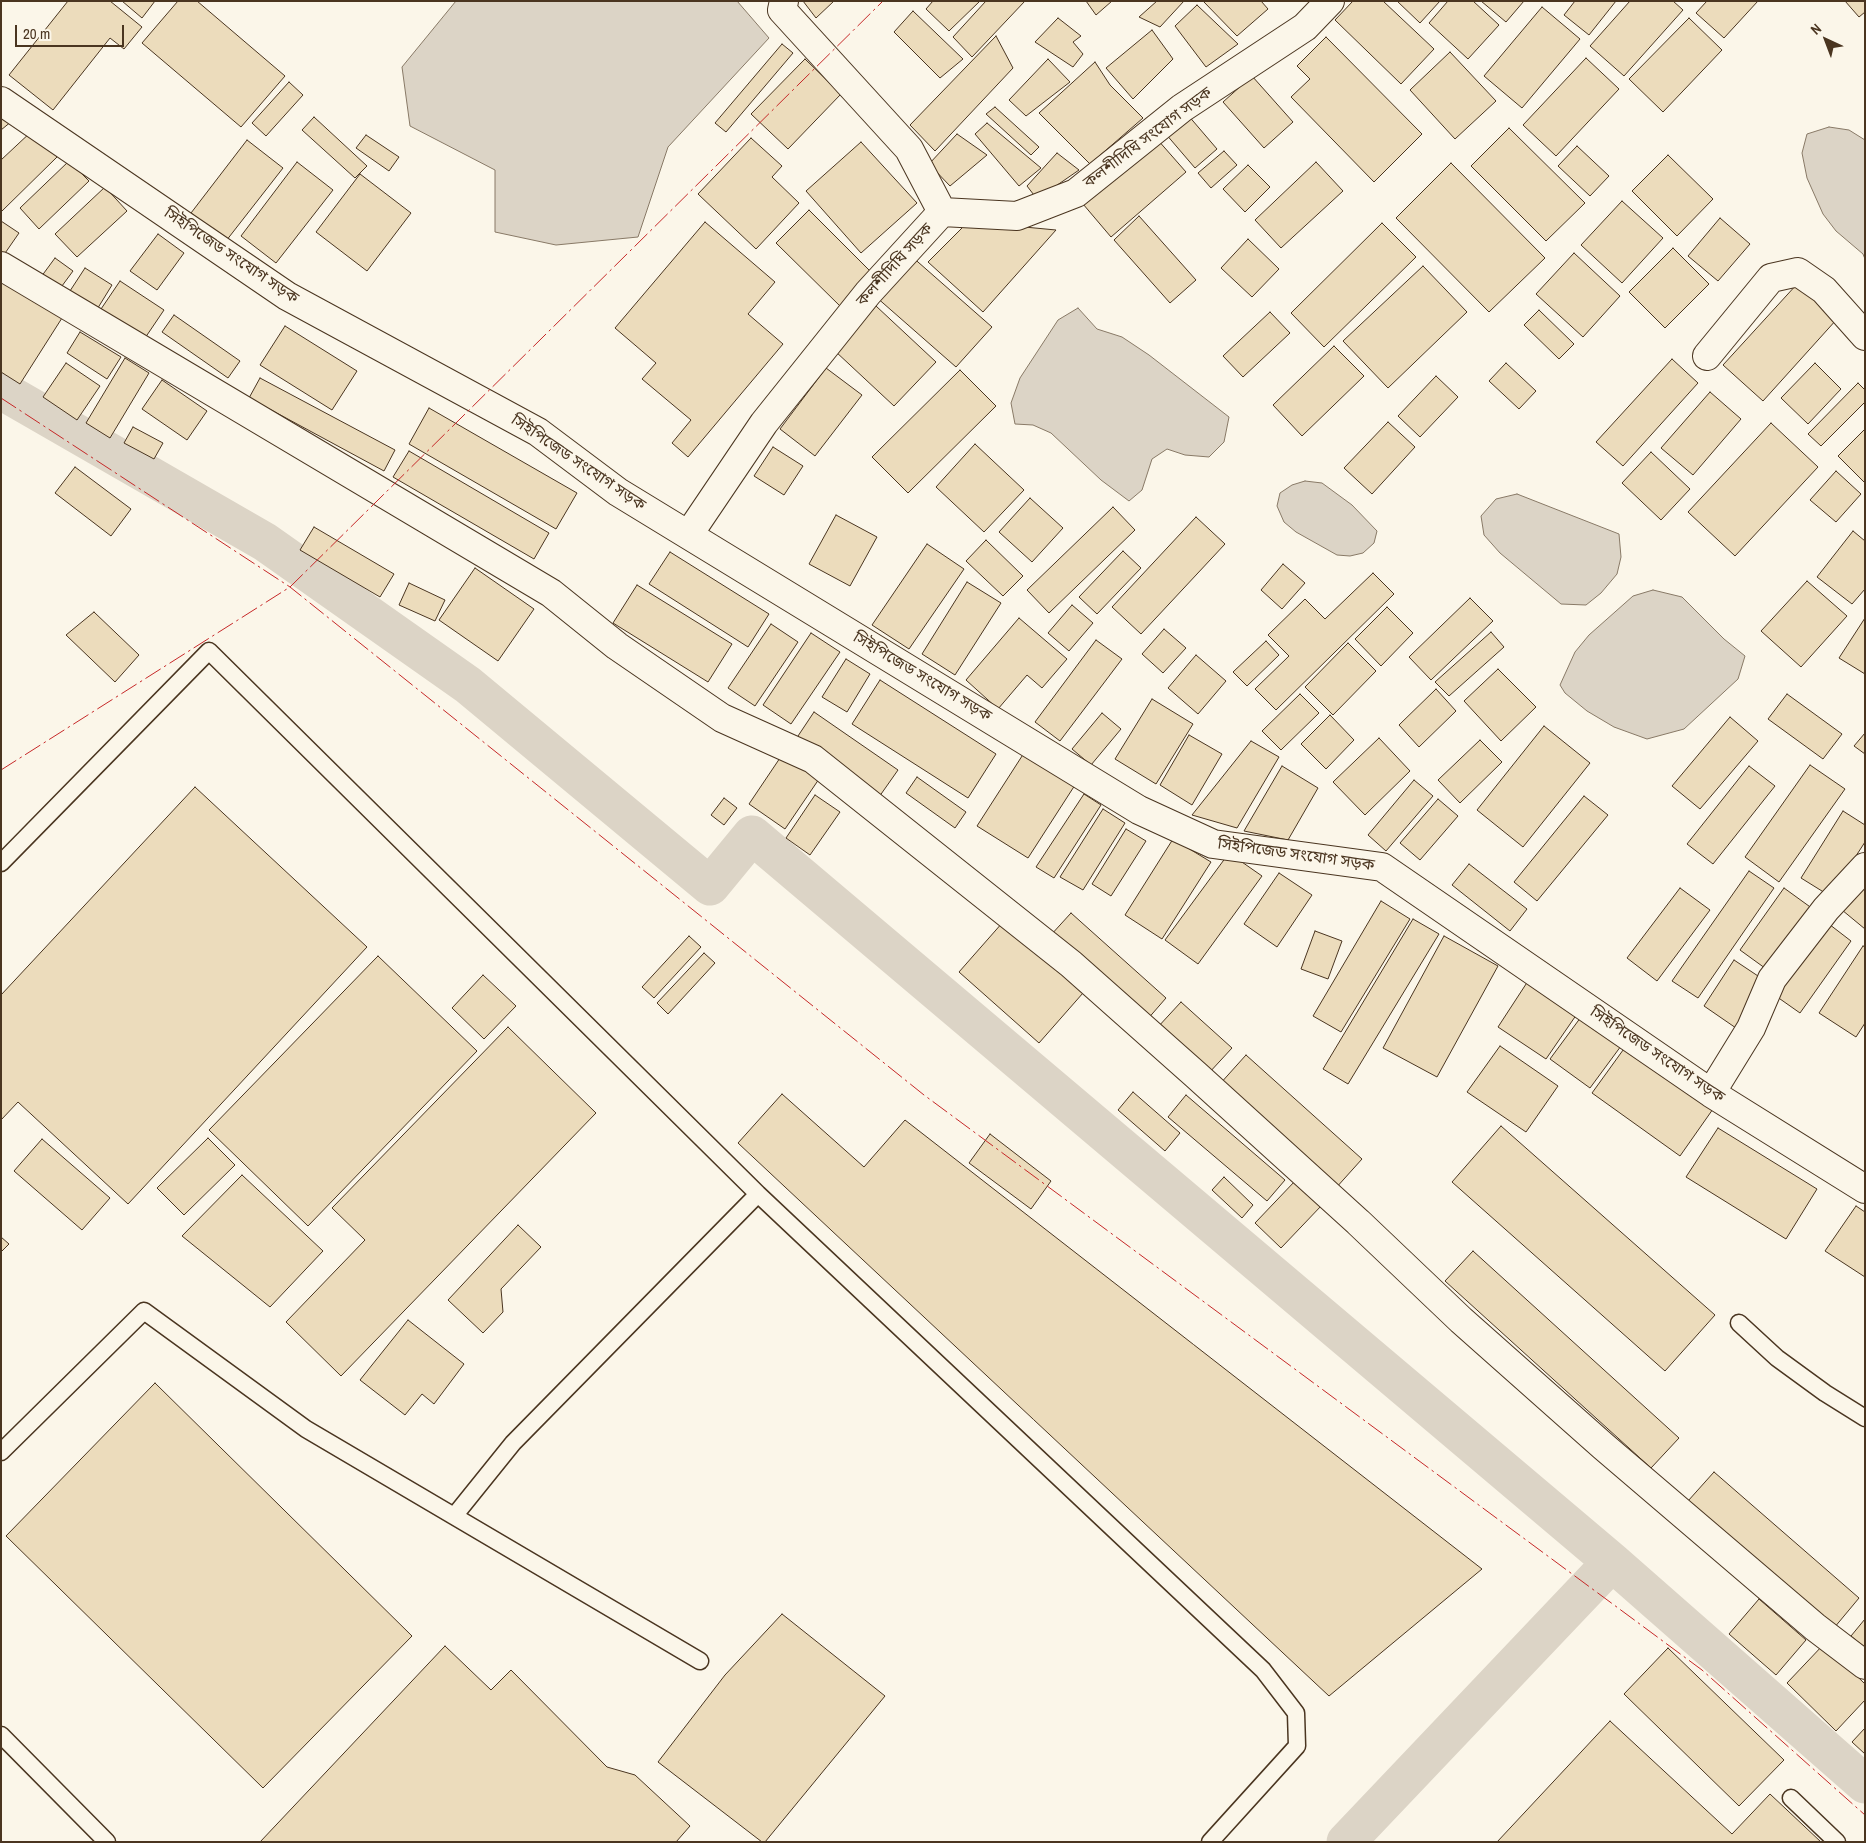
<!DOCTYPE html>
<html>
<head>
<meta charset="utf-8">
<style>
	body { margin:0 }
	#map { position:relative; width:1866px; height:1843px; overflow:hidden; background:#fbf6e9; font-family:"Archivo Narrow",sans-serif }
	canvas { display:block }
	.frame { position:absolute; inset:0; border:2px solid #4a3520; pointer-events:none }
	.north { position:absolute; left:1801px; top:15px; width:50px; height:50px; -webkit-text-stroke:4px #fbf6e9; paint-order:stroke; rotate:317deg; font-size:14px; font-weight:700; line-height:20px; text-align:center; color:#4a3520 }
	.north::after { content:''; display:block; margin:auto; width:18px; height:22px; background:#4a3520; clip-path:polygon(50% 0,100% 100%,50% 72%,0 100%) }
	.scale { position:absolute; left:15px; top:25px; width:109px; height:22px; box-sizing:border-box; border:2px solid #4a3520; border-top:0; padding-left:6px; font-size:15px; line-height:18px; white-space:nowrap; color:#4a3520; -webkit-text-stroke:4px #fbf6e9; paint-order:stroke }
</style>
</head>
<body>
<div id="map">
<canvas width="1866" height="1843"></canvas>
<div class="frame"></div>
<div class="north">N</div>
<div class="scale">20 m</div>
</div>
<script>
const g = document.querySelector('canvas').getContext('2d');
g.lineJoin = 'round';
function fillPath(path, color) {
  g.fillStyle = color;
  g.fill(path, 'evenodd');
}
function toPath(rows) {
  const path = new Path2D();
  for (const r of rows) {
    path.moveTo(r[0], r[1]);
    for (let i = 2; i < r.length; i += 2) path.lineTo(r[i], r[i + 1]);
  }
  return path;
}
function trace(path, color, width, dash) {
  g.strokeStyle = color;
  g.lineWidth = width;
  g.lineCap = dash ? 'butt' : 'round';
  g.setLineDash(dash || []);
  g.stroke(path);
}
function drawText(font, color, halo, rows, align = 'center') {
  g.font = font + ' "Archivo Narrow","Noto Sans Bengali",sans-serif';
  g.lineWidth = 4;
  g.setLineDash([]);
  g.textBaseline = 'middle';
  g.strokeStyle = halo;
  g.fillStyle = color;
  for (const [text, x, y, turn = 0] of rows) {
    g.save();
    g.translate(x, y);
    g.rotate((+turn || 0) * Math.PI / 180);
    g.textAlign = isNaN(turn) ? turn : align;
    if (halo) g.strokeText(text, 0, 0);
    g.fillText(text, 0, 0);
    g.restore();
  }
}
const water = toPath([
	[456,1,737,1,769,38,668,147,638,237,556,245,495,232,495,170,410,126,402,67,456,1],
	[1829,127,1849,130,1865,140,1865,259,1863,254,1836,231,1823,214,1807,178,1802,153,1807,134,1829,127],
	[1078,308,1097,329,1122,337,1149,355,1229,417,1224,442,1209,457,1185,455,1167,449,1152,459,1142,490,1129,501,1101,480,1051,433,1033,425,1015,424,1011,403,1020,378,1058,320,1078,308],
	[1305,481,1322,483,1352,505,1377,531,1374,543,1363,553,1350,556,1337,555,1296,532,1284,522,1277,506,1280,493,1292,485,1305,481],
	[1517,494,1619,534,1621,557,1617,574,1601,593,1586,605,1561,604,1500,553,1484,535,1481,516,1496,499,1517,494],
	[1653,590,1682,597,1724,639,1745,656,1738,679,1684,729,1647,739,1614,727,1587,711,1565,693,1560,685,1575,652,1589,635,1633,596,1653,590]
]);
fillPath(water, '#dcd4c6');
trace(water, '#887966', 1);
trace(toPath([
	[1,390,265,542,468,685,710,886,752,835,1612,1562,1865,1784],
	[1346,1842,1612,1562]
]), '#dcd4c6', 39);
const building = toPath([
	[68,1,110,1,142,27,124,49,110,38,53,110,9,75,68,1],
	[122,1,155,1,142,18,122,1],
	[178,1,197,1,285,76,241,127,142,43,178,1],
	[803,1,834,1,816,18,803,1],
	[933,1,980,1,949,31,926,9,933,1],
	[986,1,1025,1,972,57,953,37,986,1],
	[1086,1,1112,1,1096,15,1086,1],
	[1157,1,1184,1,1160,27,1139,17,1157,1],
	[1203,1,1261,1,1268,9,1237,36,1203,1],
	[1353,1,1383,1,1434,49,1401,84,1335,20,1353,1],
	[1397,1,1440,1,1420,23,1397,1],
	[1448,1,1473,1,1499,25,1468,59,1429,23,1448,1],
	[1481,1,1524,1,1506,22,1481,1],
	[1575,1,1616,1,1589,35,1564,15,1575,1],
	[1630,1,1673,1,1683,10,1624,76,1590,46,1630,1],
	[1707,1,1758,1,1724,38,1696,13,1707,1],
	[1845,1,1865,1,1865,12,1859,17,1845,1],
	[1197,5,1238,44,1206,67,1175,26,1197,5],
	[1542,7,1580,39,1522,108,1484,76,1542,7],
	[913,11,963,59,940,78,894,32,913,11],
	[1058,18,1081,36,1073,42,1083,54,1073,67,1035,42,1058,18],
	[1689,18,1722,50,1663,112,1629,79,1689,18],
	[1152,30,1173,59,1133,99,1106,68,1152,30],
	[996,36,1013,68,935,151,910,125,996,36],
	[1326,37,1422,134,1374,182,1291,97,1310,79,1297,66,1326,37],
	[782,44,793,53,726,132,715,123,782,44],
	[1450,52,1496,101,1455,139,1410,90,1450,52],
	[1586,58,1619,89,1556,156,1523,125,1586,58],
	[805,59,841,94,788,149,751,114,805,59],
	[1048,59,1070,82,1026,116,1009,100,1048,59],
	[1095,62,1110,85,1143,118,1090,164,1039,113,1095,62],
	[1252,76,1293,122,1264,148,1223,102,1252,76],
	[289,82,303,95,266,136,252,123,289,82],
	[995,107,1039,147,1031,155,986,114,995,107],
	[1,109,12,121,1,130,1,109],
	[1187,114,1217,149,1195,168,1165,133,1187,114],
	[314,117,367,166,355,178,302,130,314,117],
	[987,123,1041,168,1019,186,975,134,987,123],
	[1509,128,1585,203,1546,241,1471,166,1509,128],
	[32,131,57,157,1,212,1,160,32,131],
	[957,134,987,155,950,186,929,164,957,134],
	[366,135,399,157,389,171,356,148,366,135],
	[751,138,782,166,772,177,799,203,756,249,698,194,751,138],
	[1157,139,1186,172,1111,237,1083,204,1157,139],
	[247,140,283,168,226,241,191,213,247,140],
	[861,142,917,203,861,253,806,191,861,142],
	[1577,146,1609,176,1590,196,1558,166,1577,146],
	[1224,151,1237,165,1211,188,1198,173,1224,151],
	[1057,153,1079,170,1037,199,1027,186,1057,153],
	[1668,155,1713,199,1677,236,1632,191,1668,155],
	[69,161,89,181,39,229,20,208,69,161],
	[297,162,333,190,276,263,241,236,297,162],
	[1316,162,1343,191,1281,248,1255,220,1316,162],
	[1451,163,1545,258,1489,312,1396,218,1451,163],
	[1248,165,1270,187,1245,212,1223,189,1248,165],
	[360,174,411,213,367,271,316,232,360,174],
	[105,187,127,211,77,257,55,234,105,187],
	[1622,201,1663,238,1622,283,1581,245,1622,201],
	[809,210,874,275,842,308,776,243,809,210],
	[1139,216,1196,280,1170,303,1114,240,1139,216],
	[1720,218,1750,244,1718,281,1688,256,1720,218],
	[1,221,19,233,1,259,1,221],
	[705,222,775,282,748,314,783,344,688,457,672,443,691,420,642,379,656,363,615,328,705,222],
	[1382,223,1416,257,1324,347,1291,313,1382,223],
	[966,224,1014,226,1056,230,983,312,928,262,966,224],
	[158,234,184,253,157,290,130,271,158,234],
	[1248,239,1279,269,1252,297,1221,268,1248,239],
	[1673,248,1709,284,1665,328,1629,292,1673,248],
	[1574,253,1620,296,1583,337,1536,294,1574,253],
	[910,255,992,327,956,367,875,296,910,255],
	[55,258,73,271,59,290,41,277,55,258],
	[1423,266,1467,312,1388,388,1343,341,1423,266],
	[85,268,112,285,96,311,68,294,85,268],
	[1,278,62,318,20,384,1,372,1,278],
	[120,281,164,310,143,341,99,312,120,281],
	[1798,283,1837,319,1763,401,1723,365,1798,283],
	[876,306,936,362,894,406,835,351,876,306],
	[1539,310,1574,344,1559,359,1524,325,1539,310],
	[1270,312,1290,333,1243,377,1223,356,1270,312],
	[174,315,240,361,228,378,162,332,174,315],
	[285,326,357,371,332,410,260,365,285,326],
	[80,332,121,357,107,379,67,353,80,332],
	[1334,346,1364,376,1302,436,1273,405,1334,346],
	[125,358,149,373,110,438,86,423,125,358],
	[1672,359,1698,383,1623,466,1596,442,1672,359],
	[66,363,100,386,77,420,43,397,66,363],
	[1506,363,1536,391,1519,409,1489,381,1506,363],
	[1815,363,1841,389,1808,424,1781,398,1815,363],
	[826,368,862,395,815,456,780,429,826,368],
	[960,370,996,406,908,493,872,457,960,370],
	[1436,376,1458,397,1420,437,1398,416,1436,376],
	[260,378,395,450,384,471,249,398,260,378],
	[162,380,207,411,187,440,142,409,162,380],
	[1858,383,1865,390,1865,402,1821,446,1808,434,1858,383],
	[1710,392,1741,419,1693,475,1661,448,1710,392],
	[429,408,577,493,556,529,409,444,429,408],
	[1388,422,1415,447,1372,494,1344,468,1388,422],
	[1771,423,1818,467,1735,556,1688,512,1771,423],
	[133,427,163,443,154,459,124,443,133,427],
	[1865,429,1865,483,1838,456,1865,429],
	[975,444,1024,490,984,532,936,487,975,444],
	[773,447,803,466,784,495,754,476,773,447],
	[409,451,549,533,534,559,393,477,409,451],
	[1651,452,1690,489,1661,520,1622,483,1651,452],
	[75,467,131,509,111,536,55,493,75,467],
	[1836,471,1861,494,1836,522,1810,500,1836,471],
	[1030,498,1063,528,1032,562,999,532,1030,498],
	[1113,507,1135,530,1049,613,1027,590,1113,507],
	[836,515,877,537,850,586,809,564,836,515],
	[1196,517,1225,544,1141,634,1112,607,1196,517],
	[314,527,394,574,380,597,300,550,314,527],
	[1853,531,1865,541,1865,589,1852,604,1817,577,1853,531],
	[986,540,1023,576,1003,596,966,561,986,540],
	[927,544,964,569,909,649,872,625,927,544],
	[1123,551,1141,568,1097,614,1079,597,1123,551],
	[670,552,769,614,748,647,649,584,670,552],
	[1283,564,1305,583,1282,609,1261,590,1283,564],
	[475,568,534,609,498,661,439,620,475,568],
	[1373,573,1394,594,1276,710,1255,689,1289,656,1268,635,1305,599,1325,619,1373,573],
	[1807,581,1847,616,1801,667,1761,631,1807,581],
	[967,582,1001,603,955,675,922,654,967,582],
	[409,583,445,600,435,621,399,605,409,583],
	[637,585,732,644,708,682,613,623,637,585],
	[1470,598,1493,621,1431,680,1409,657,1470,598],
	[1072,605,1093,623,1069,651,1048,633,1072,605],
	[1387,607,1413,633,1381,666,1355,639,1387,607],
	[94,612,139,655,115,682,66,635,94,612],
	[1019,618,1067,659,1042,688,1027,675,998,709,966,680,1019,618],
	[1865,618,1865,674,1839,658,1865,618],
	[771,624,798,642,755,706,728,688,771,624],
	[1164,629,1186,648,1163,673,1142,654,1164,629],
	[1491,632,1504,647,1449,696,1435,682,1491,632],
	[811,633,840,652,791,724,763,705,811,633],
	[1096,640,1122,659,1060,741,1035,722,1096,640],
	[1266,641,1279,655,1247,686,1233,672,1266,641],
	[1348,643,1376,671,1333,715,1305,687,1348,643],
	[1196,655,1226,681,1198,714,1168,688,1196,655],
	[846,659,870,674,847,712,822,697,846,659],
	[1498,669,1536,707,1501,741,1464,701,1498,669],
	[880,680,996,754,968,798,852,724,880,680],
	[1436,689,1456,711,1419,747,1399,725,1436,689],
	[1300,694,1319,713,1281,750,1262,731,1300,694],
	[1787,694,1842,734,1823,759,1768,719,1787,694],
	[1152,699,1193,724,1156,784,1115,759,1152,699],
	[814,712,898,770,879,797,796,739,814,712],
	[1102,713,1121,729,1091,765,1072,749,1102,713],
	[1330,715,1354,740,1326,769,1301,744,1330,715],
	[1730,717,1758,741,1700,809,1672,786,1730,717],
	[1544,726,1590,763,1523,847,1477,810,1544,726],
	[1865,733,1865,754,1854,746,1865,733],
	[1189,735,1222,754,1192,805,1160,785,1189,735],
	[1379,738,1410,771,1365,815,1333,782,1379,738],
	[1480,740,1502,762,1460,803,1438,780,1480,740],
	[1251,741,1279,757,1237,828,1192,815,1251,741],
	[1024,753,1075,785,1028,858,977,826,1024,753],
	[782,755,819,779,785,829,749,804,782,755],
	[1810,765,1845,789,1779,882,1745,857,1810,765],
	[1282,766,1318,788,1288,840,1244,831,1282,766],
	[1749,766,1775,786,1713,864,1687,844,1749,766],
	[917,777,966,812,955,828,906,793,917,777],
	[1414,780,1433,796,1386,851,1368,835,1414,780],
	[195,787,367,947,128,1204,18,1102,1,1120,1,995,195,787],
	[1084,794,1101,805,1054,878,1036,867,1084,794],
	[815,795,840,812,810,855,786,838,815,795],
	[1584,796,1608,815,1537,901,1514,882,1584,796],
	[724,798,737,808,724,825,711,815,724,798],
	[1438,799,1458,816,1420,860,1400,843,1438,799],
	[1103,809,1125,823,1083,890,1060,877,1103,809],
	[1843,811,1865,825,1865,842,1830,896,1801,878,1843,811],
	[1126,829,1146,841,1111,896,1092,884,1126,829],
	[1173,839,1211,862,1162,939,1125,915,1173,839],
	[1229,853,1262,876,1198,964,1165,940,1229,853],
	[1469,864,1527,909,1510,931,1452,885,1469,864],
	[1749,871,1774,888,1698,998,1672,981,1749,871],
	[1279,873,1312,895,1277,947,1244,924,1279,873],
	[1865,881,1865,929,1842,910,1865,881],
	[1680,888,1710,910,1657,981,1627,958,1680,888],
	[1784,888,1813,909,1769,971,1740,950,1784,888],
	[1381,901,1410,919,1341,1032,1313,1016,1381,901],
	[1071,913,1166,998,1146,1021,1050,936,1071,913],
	[1413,919,1439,934,1348,1084,1323,1069,1413,919],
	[1825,921,1851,941,1800,1013,1773,994,1825,921],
	[1003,922,1083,993,1039,1043,959,972,1003,922],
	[1315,931,1342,941,1328,979,1301,969,1315,931],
	[689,936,701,947,654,998,642,987,689,936],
	[1444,936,1498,966,1437,1077,1383,1048,1444,936],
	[1863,946,1865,947,1865,1023,1856,1037,1819,1013,1863,946],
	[704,953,715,963,668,1014,657,1003,704,953],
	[378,956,477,1051,308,1226,209,1130,378,956],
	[1734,960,1767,982,1736,1028,1704,1006,1734,960],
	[483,975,516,1006,484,1039,452,1008,483,975],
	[1530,978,1579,1011,1546,1059,1498,1027,1530,978],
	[1181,1002,1232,1048,1208,1074,1157,1028,1181,1002],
	[1581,1017,1621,1046,1590,1088,1550,1059,1581,1017],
	[508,1027,596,1113,341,1376,286,1322,365,1240,332,1208,508,1027],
	[1500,1046,1558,1086,1526,1132,1467,1092,1500,1046],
	[1626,1046,1713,1109,1680,1156,1592,1093,1626,1046],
	[1246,1055,1362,1159,1335,1189,1219,1085,1246,1055],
	[1133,1092,1180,1133,1165,1151,1118,1110,1133,1092],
	[782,1094,864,1167,905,1120,1482,1569,1329,1696,738,1143,782,1094],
	[1186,1095,1285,1180,1267,1201,1168,1117,1186,1095],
	[1501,1126,1715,1315,1665,1371,1452,1182,1501,1126],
	[1718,1128,1817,1189,1786,1239,1686,1177,1718,1128],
	[990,1134,1051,1181,1031,1209,969,1163,990,1134],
	[208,1138,235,1165,184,1215,157,1188,208,1138],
	[42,1139,110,1198,82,1230,14,1171,42,1139],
	[242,1175,323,1251,270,1307,182,1236,242,1175],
	[1224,1177,1253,1205,1242,1218,1212,1190,1224,1177],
	[1296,1180,1322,1205,1281,1248,1255,1223,1296,1180],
	[1856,1206,1865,1212,1865,1277,1825,1251,1856,1206],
	[518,1225,541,1247,501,1289,503,1312,483,1333,448,1300,518,1225],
	[1,1237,9,1244,1,1252,1,1237],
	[1473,1251,1679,1438,1651,1468,1445,1281,1473,1251],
	[408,1320,464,1364,434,1404,422,1394,405,1415,360,1380,408,1320],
	[155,1383,412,1636,263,1788,6,1536,155,1383],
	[1714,1472,1859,1598,1834,1628,1688,1501,1714,1472],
	[1759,1599,1806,1640,1776,1675,1729,1634,1759,1599],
	[782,1614,885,1696,765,1842,762,1842,658,1762,725,1675,782,1614],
	[1865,1619,1865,1648,1851,1636,1865,1619],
	[1824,1644,1865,1684,1865,1700,1836,1731,1787,1683,1824,1644],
	[445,1646,491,1690,511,1670,607,1767,635,1775,690,1826,676,1842,260,1842,445,1646],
	[1668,1648,1784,1760,1739,1806,1624,1694,1668,1648],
	[1610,1721,1732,1834,1770,1794,1821,1842,1497,1842,1610,1721],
	[1865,1728,1865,1754,1852,1742,1865,1728]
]);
fillPath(building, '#ecdcbc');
trace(building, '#4a3520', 1);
const lane = toPath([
	[1,863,209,651,758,1194,1263,1670,1296,1713,1297,1746,1210,1842],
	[1739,1323,1777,1358,1825,1393,1865,1418],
	[1,1452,144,1311,306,1429,700,1661],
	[455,1515,513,1443,758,1194],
	[1,1735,107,1842],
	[1791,1798,1837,1842]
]);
const street = toPath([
	[1,101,287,296,538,432,618,492,1139,810,1213,844,1382,867,1711,1093,1865,1189],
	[942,212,1017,216,1076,193,1182,108,1305,27,1330,1],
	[1,266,551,593,617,646,722,718,813,759,1071,964,1196,1075,1358,1222,1461,1320,1603,1446,1815,1627,1865,1665],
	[1707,356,1771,278,1798,272,1824,290,1865,336],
	[689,534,764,423,868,293,942,212,909,149,782,10,784,1],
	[1711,1093,1751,1028,1772,979,1826,909,1865,867]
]);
trace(lane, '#4a3520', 19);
trace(street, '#4a3520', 30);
trace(lane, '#fbf6e9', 16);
trace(street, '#fbf6e9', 28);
trace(toPath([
	[1,398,290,587,924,1095,1702,1670,1865,1815],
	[1,770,290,587,883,1]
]), '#c62828', 1, [18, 4, 2.5, 4]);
drawText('16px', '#4a3520', '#fbf6e9', [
	["কলশীদিঘি সংযোগ সড়ক",1148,138,-37],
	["সিইপিজেড সংযোগ সড়ক",231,256,34],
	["কলশীদিঘি সড়ক",895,265,-48],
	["সিইপিজেড সংযোগ সড়ক",578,463,34],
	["সিইপিজেড সংযোগ সড়ক",922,677,31],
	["সিইপিজেড সংযোগ সড়ক",1296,855,8],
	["সিইপিজেড সংযোগ সড়ক",1657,1055,34]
]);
</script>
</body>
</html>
